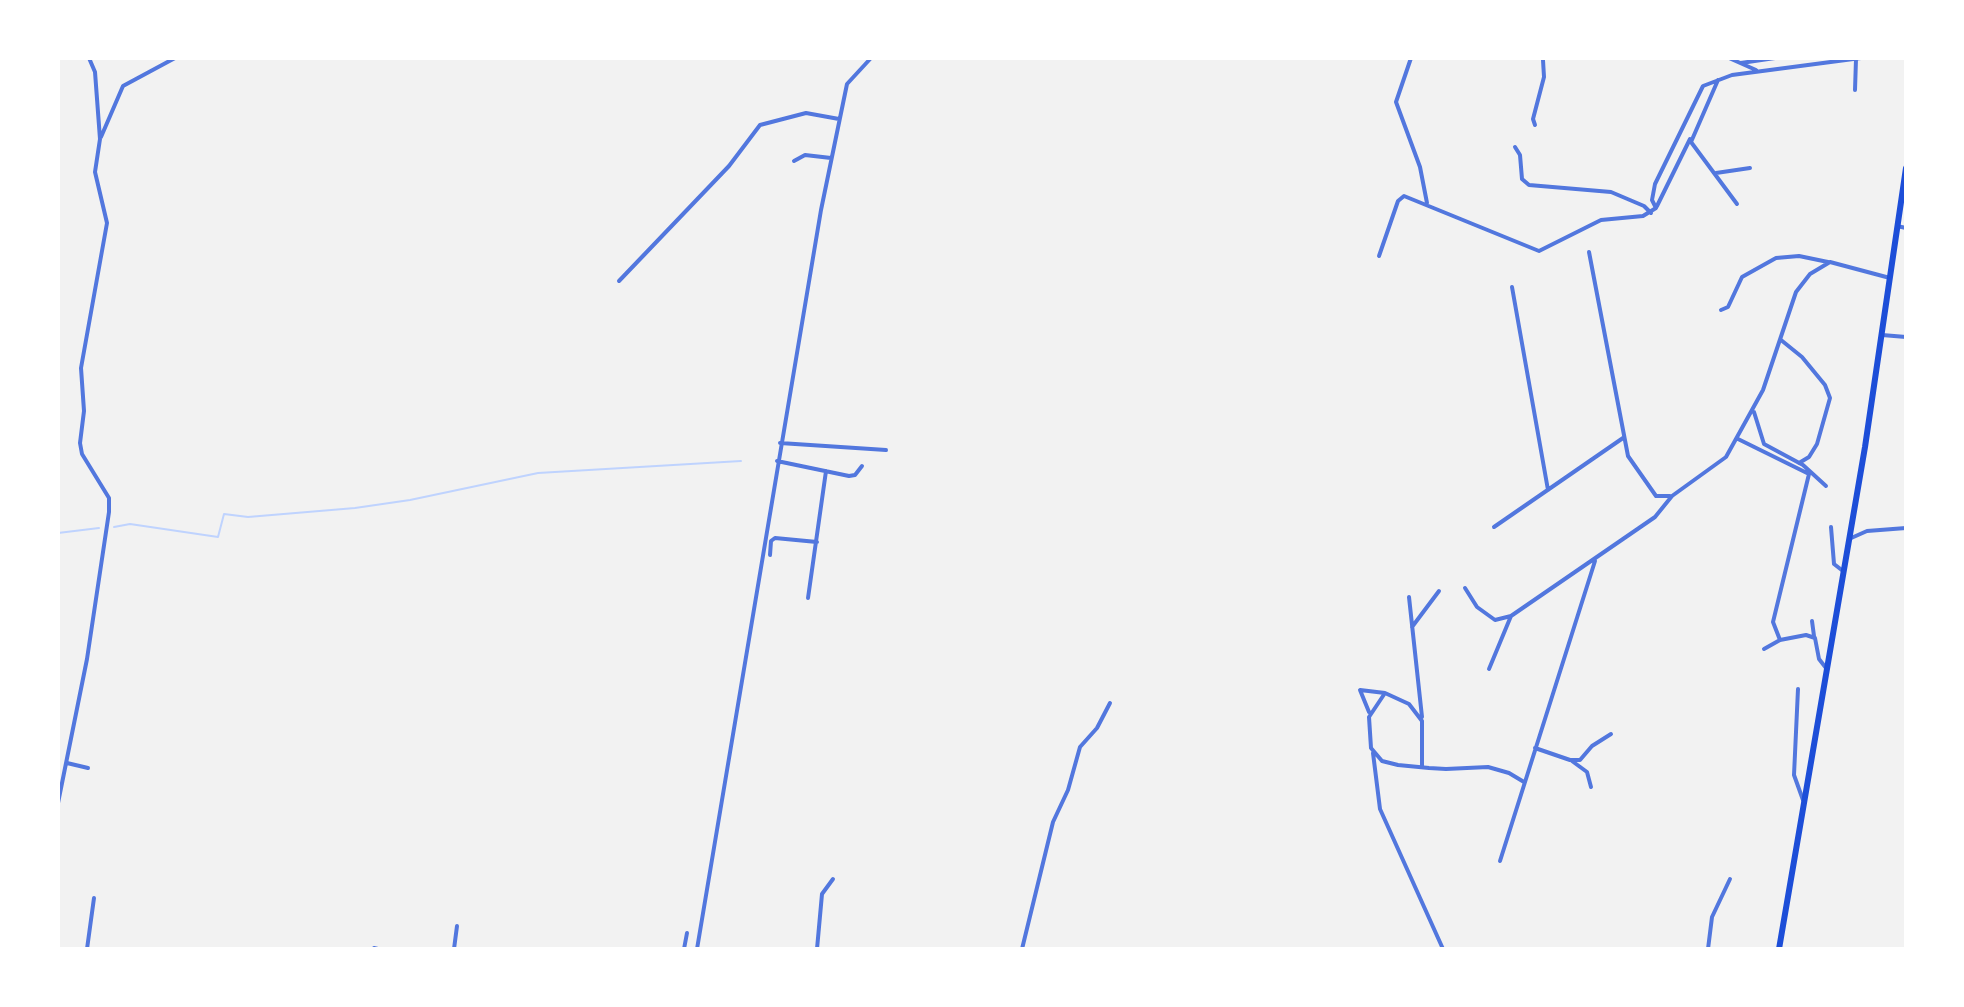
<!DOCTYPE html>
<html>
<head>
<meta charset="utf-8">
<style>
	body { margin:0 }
	#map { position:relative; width:1964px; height:1007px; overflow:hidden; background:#f2f2f2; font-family:"Sofia Sans Condensed",sans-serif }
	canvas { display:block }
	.frame { position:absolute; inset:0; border:60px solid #fff; pointer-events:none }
</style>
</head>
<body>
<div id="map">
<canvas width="1964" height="1007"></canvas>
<div class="frame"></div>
</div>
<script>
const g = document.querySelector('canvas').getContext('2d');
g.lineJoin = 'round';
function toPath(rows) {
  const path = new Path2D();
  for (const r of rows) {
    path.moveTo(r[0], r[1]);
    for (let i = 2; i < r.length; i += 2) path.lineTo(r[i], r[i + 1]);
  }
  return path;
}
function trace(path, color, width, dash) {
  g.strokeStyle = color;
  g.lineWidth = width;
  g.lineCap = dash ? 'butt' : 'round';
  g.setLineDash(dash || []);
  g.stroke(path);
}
trace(toPath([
	[114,527,130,524,218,537,224,514,248,517,355,508,410,500,538,473,741,461],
	[58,533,99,528]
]), '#bfd3fe', 2);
trace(toPath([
	[1411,58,1396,102,1420,167,1427,203],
	[1729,58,1756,70],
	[1741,63,1775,58],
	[1718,80,1691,142,1737,204],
	[1855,90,1856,59],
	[1535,125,1533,119,1544,77,1543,60],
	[101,137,123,86,175,58],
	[1515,147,1520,155,1522,179,1529,185,1611,192,1644,206,1651,213],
	[794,161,805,155,831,158],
	[1716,173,1750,168],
	[1657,206,1690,139],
	[1897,226,1906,228],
	[1589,252,1628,456,1656,496,1670,496],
	[1379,256,1398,201,1404,196,1539,251,1601,220,1643,216,1656,208,1652,200,1655,184,1703,86,1732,75,1861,58],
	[619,281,729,166,760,125,806,113,839,119],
	[1512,287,1548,490],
	[1721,310,1728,307,1742,277,1776,258,1799,256,1828,262],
	[1882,335,1906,337],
	[1781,340,1802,357,1825,385,1830,398,1817,444,1809,457,1799,463],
	[1754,412,1764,444,1803,465,1826,486],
	[1738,439,1809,474,1773,622,1780,640,1806,635,1815,638,1819,659,1826,668],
	[780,443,886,450],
	[777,461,849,476,855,475,862,466],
	[1494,527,1623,438],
	[1831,527,1834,564,1843,571],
	[1849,539,1867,531,1906,528],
	[770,555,771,541,775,538,817,542],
	[1465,588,1477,607,1495,620,1511,616],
	[1409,597,1422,717],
	[808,598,826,471],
	[1812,621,1814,636],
	[1412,627,1439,591],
	[1764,649,1780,640],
	[1489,669,1511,616,1655,517,1672,496,1726,457,1763,390,1796,292,1810,274,1830,262,1890,278],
	[1798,689,1794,775,1803,800],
	[1369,712,1360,690,1385,693],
	[1535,748,1570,760,1580,760,1592,746,1611,734],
	[1373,753,1380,809,1443,949],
	[1572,761,1587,772,1591,787],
	[67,763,88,768],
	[1422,767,1422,721,1409,704,1385,693,1369,717,1371,748,1382,761,1398,765,1429,768,1446,769,1488,767,1509,773,1524,782],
	[58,803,87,659,109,512,109,498,82,454,80,443,84,411,81,368,107,223,95,172,100,139,95,72,89,58],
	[1500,861,1595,561],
	[374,948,378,949],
	[87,949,94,898],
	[454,949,457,926],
	[684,949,687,933],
	[697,949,821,210,847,84,871,58],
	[817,949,822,894,833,879],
	[1022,949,1053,822,1068,790,1080,747,1097,728,1110,703],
	[1708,949,1712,917,1730,879]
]), '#5277de', 4);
trace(toPath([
	[1779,949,1865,447,1906,168]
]), '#1d4ed8', 6);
</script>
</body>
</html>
